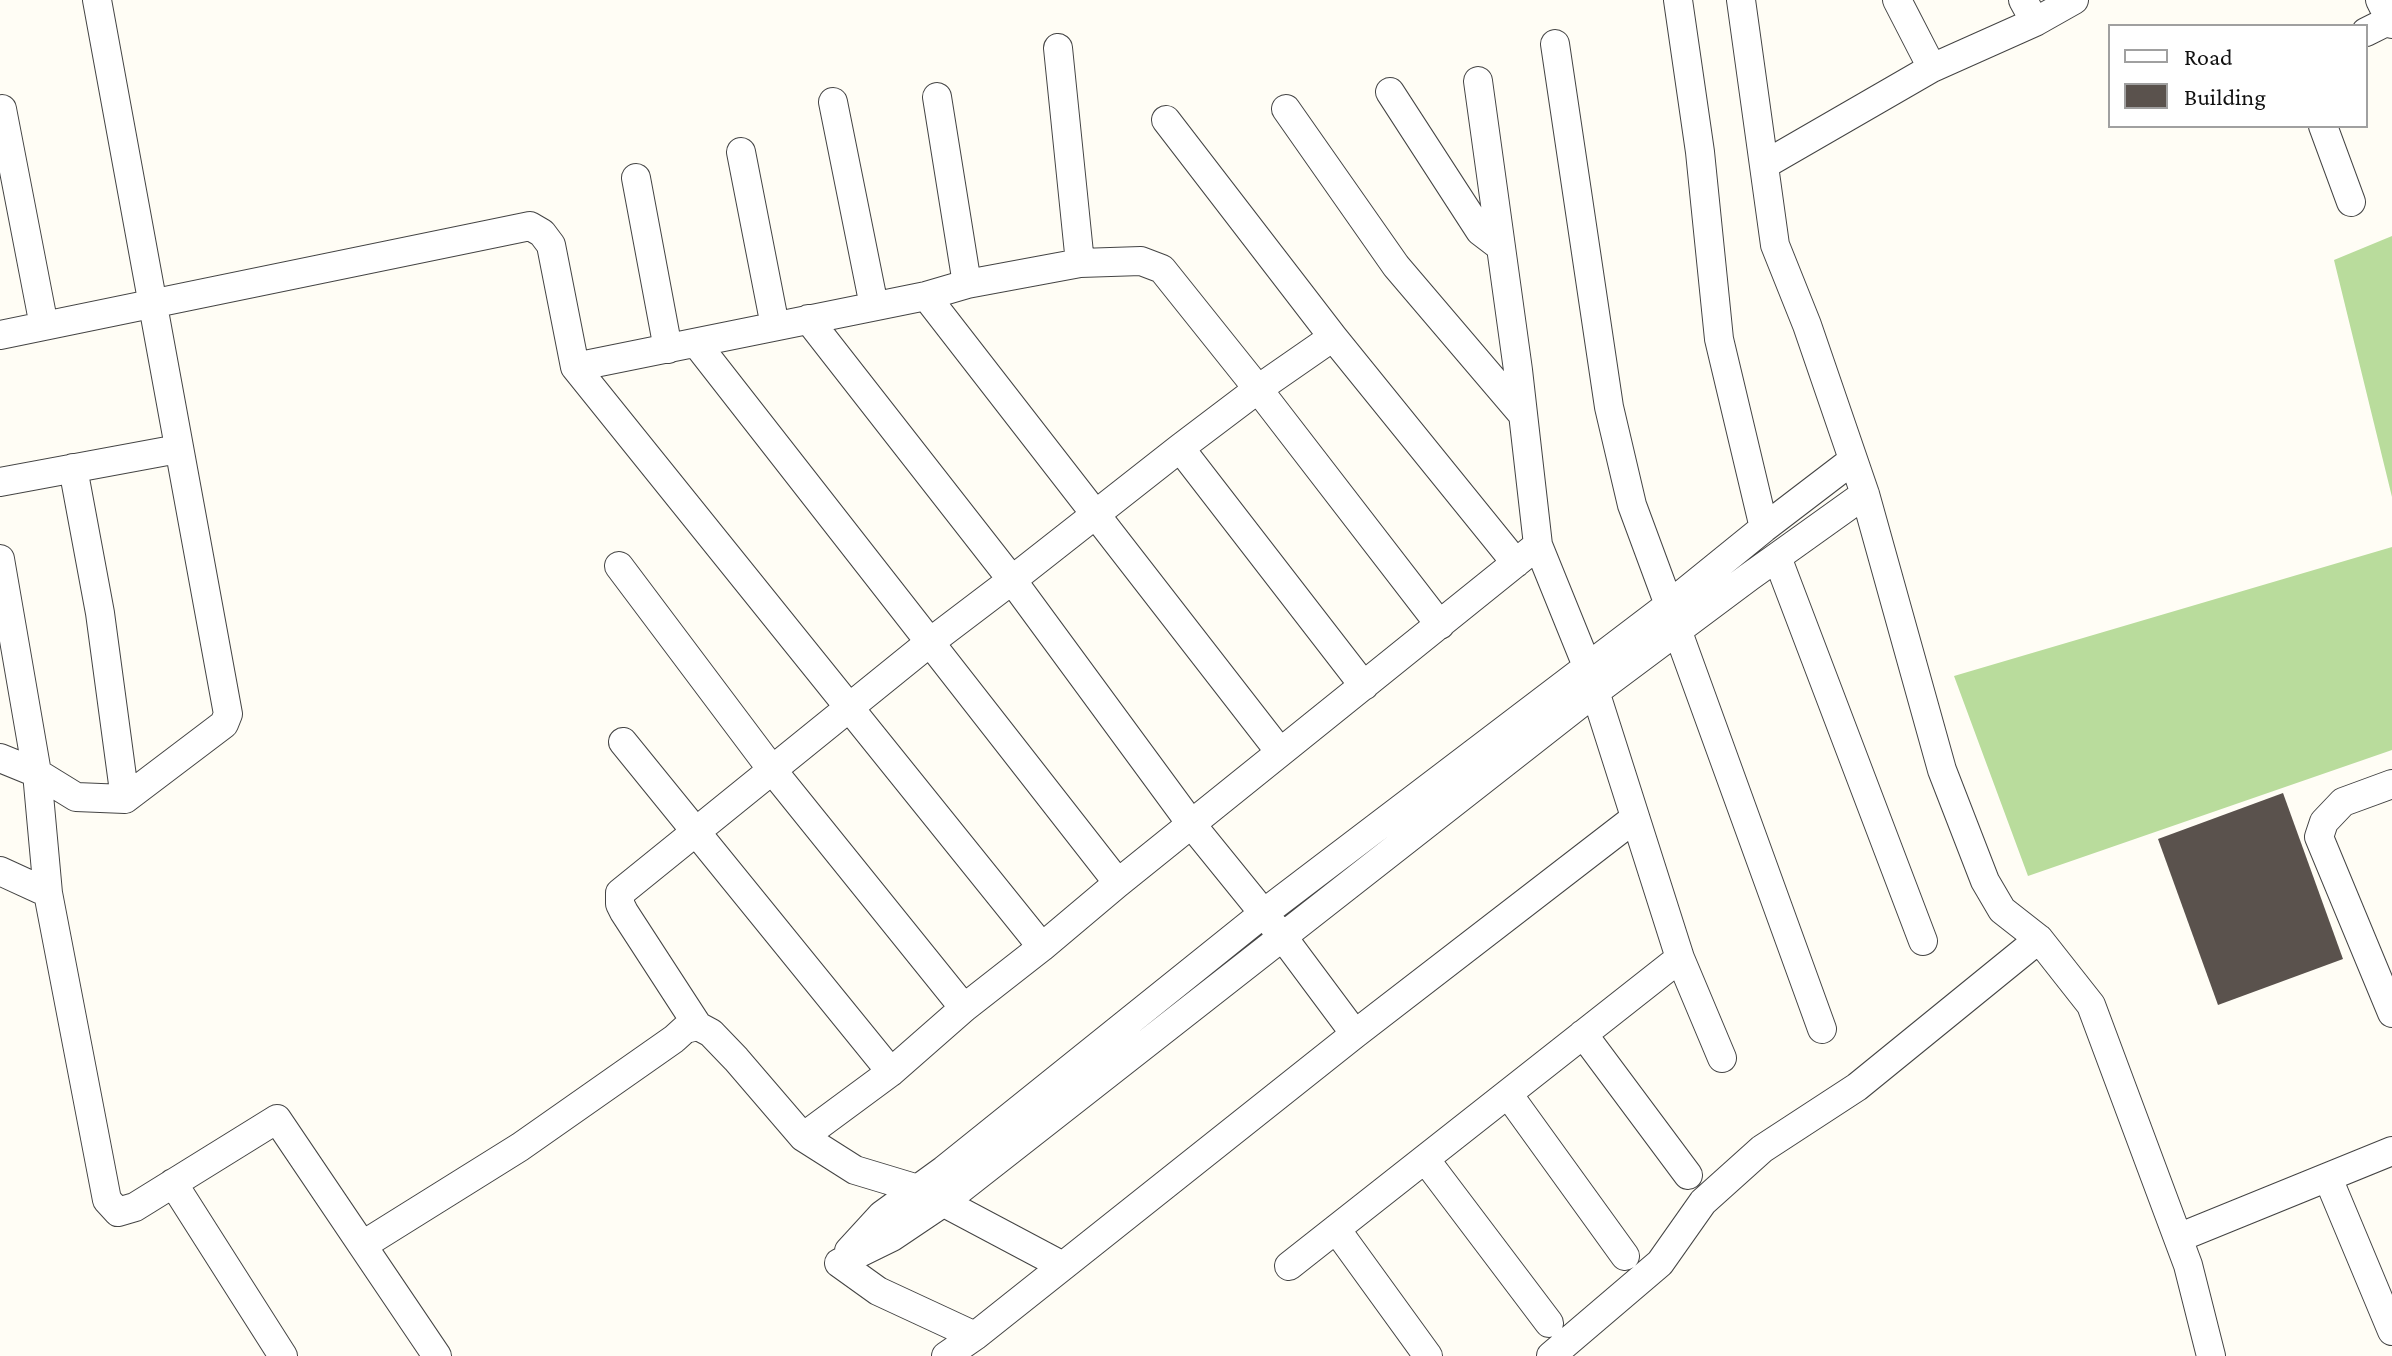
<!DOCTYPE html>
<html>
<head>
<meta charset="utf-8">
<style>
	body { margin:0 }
	#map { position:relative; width:2392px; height:1356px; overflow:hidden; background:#fffdf5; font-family:"Crimson Pro",serif }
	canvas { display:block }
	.legend { position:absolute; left:2108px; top:24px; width:260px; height:104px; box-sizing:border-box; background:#fff; border:2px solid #a0a0a0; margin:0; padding:10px 14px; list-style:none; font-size:24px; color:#111 }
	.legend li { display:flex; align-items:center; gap:16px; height:40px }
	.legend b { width:40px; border:2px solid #a0a0a0 }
</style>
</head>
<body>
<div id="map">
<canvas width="2392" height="1356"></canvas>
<ul class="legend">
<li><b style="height:10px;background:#fff"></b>Road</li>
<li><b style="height:22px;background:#5a524d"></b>Building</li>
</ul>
</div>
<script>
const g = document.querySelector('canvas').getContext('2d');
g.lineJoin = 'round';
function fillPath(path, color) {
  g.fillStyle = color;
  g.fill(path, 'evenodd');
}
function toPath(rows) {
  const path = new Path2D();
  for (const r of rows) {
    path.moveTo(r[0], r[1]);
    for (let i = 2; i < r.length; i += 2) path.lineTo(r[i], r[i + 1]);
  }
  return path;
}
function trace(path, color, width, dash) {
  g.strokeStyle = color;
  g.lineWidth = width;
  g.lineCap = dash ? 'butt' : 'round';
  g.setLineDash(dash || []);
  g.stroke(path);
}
fillPath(toPath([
	[2392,236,2392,497,2334,260],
	[2392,547,2392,750,2028,876,1954,676]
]), '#b9dc9c');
fillPath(toPath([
	[2283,793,2343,959,2218,1005,2158,839]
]), '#5a524d');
const minor = toPath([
	[1678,0,1700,152,1719,339,1764,528],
	[1741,0,1775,245,1807,325,1865,494,1942,770,1985,881,2002,910,2039,939,2091,1005,2188,1265,2211,1356],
	[1897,0,1932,68],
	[2023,0,2035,22],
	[2380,0,2392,24],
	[2366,32,2390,20],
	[1555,44,1609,407,1632,505,1669,605],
	[1058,48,1080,263],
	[1390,92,1480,231,1501,247],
	[937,97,967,284],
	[833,102,874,306],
	[2,109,44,326],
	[1286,109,1396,266,1523,415],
	[1166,120,1333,337],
	[2323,126,2351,202],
	[741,152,775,326],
	[1764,165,1932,68,2035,22,2074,0],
	[636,178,668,349],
	[926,296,1280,752],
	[808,319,1012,580,1192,825,1282,936,1355,1034],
	[0,335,530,226,542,233,551,245,575,367,1042,947],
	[696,343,1118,883],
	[575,367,926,296,967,284,1080,263,1141,261,1162,269,1258,389,1440,625],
	[1180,448,1364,686],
	[73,468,100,613,125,799],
	[0,482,178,449],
	[1777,557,1923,941],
	[0,559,37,773,48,893,107,1200,118,1212,135,1207,277,1119,437,1356],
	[619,566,773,771,964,1008],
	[1678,632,1822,1029],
	[623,742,891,1072],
	[0,758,37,773,76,797,125,799,224,724,228,714,97,0],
	[2392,784,2343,802,2324,822,2319,837,2392,1013],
	[0,871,48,893],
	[1680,958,1722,1058],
	[698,1026,624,912,620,904,620,893,929,643,1012,580,1180,448,1258,389,1333,337,1516,563],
	[1583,1034,1688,1175],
	[1508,1094,1625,1256],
	[803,1137,891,1072,964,1008,1042,947,1118,883,1538,545,1518,370,1478,81],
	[1425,1159,1549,1323],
	[2328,1178,2392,1331],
	[173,1183,283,1356],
	[1336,1229,1428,1356],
	[2178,1238,2392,1151],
	[363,1245,520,1147,674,1039,685,1029,698,1026,711,1033,736,1059,803,1137,855,1170,918,1189,1063,1266],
	[849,1251,882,1215,944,1170,1264,913,1669,605,1764,528,1853,460],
	[1289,1266,1680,958,1587,666,1538,545],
	[975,1336,878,1291,839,1263,892,1237,944,1202,1595,692,1749,577,1865,494],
	[946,1356,975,1336,1355,1034,1635,818],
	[1551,1356,1660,1263,1703,1202,1762,1149,1857,1087,2039,939]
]);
trace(minor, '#444', 30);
trace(minor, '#fff', 28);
</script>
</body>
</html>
